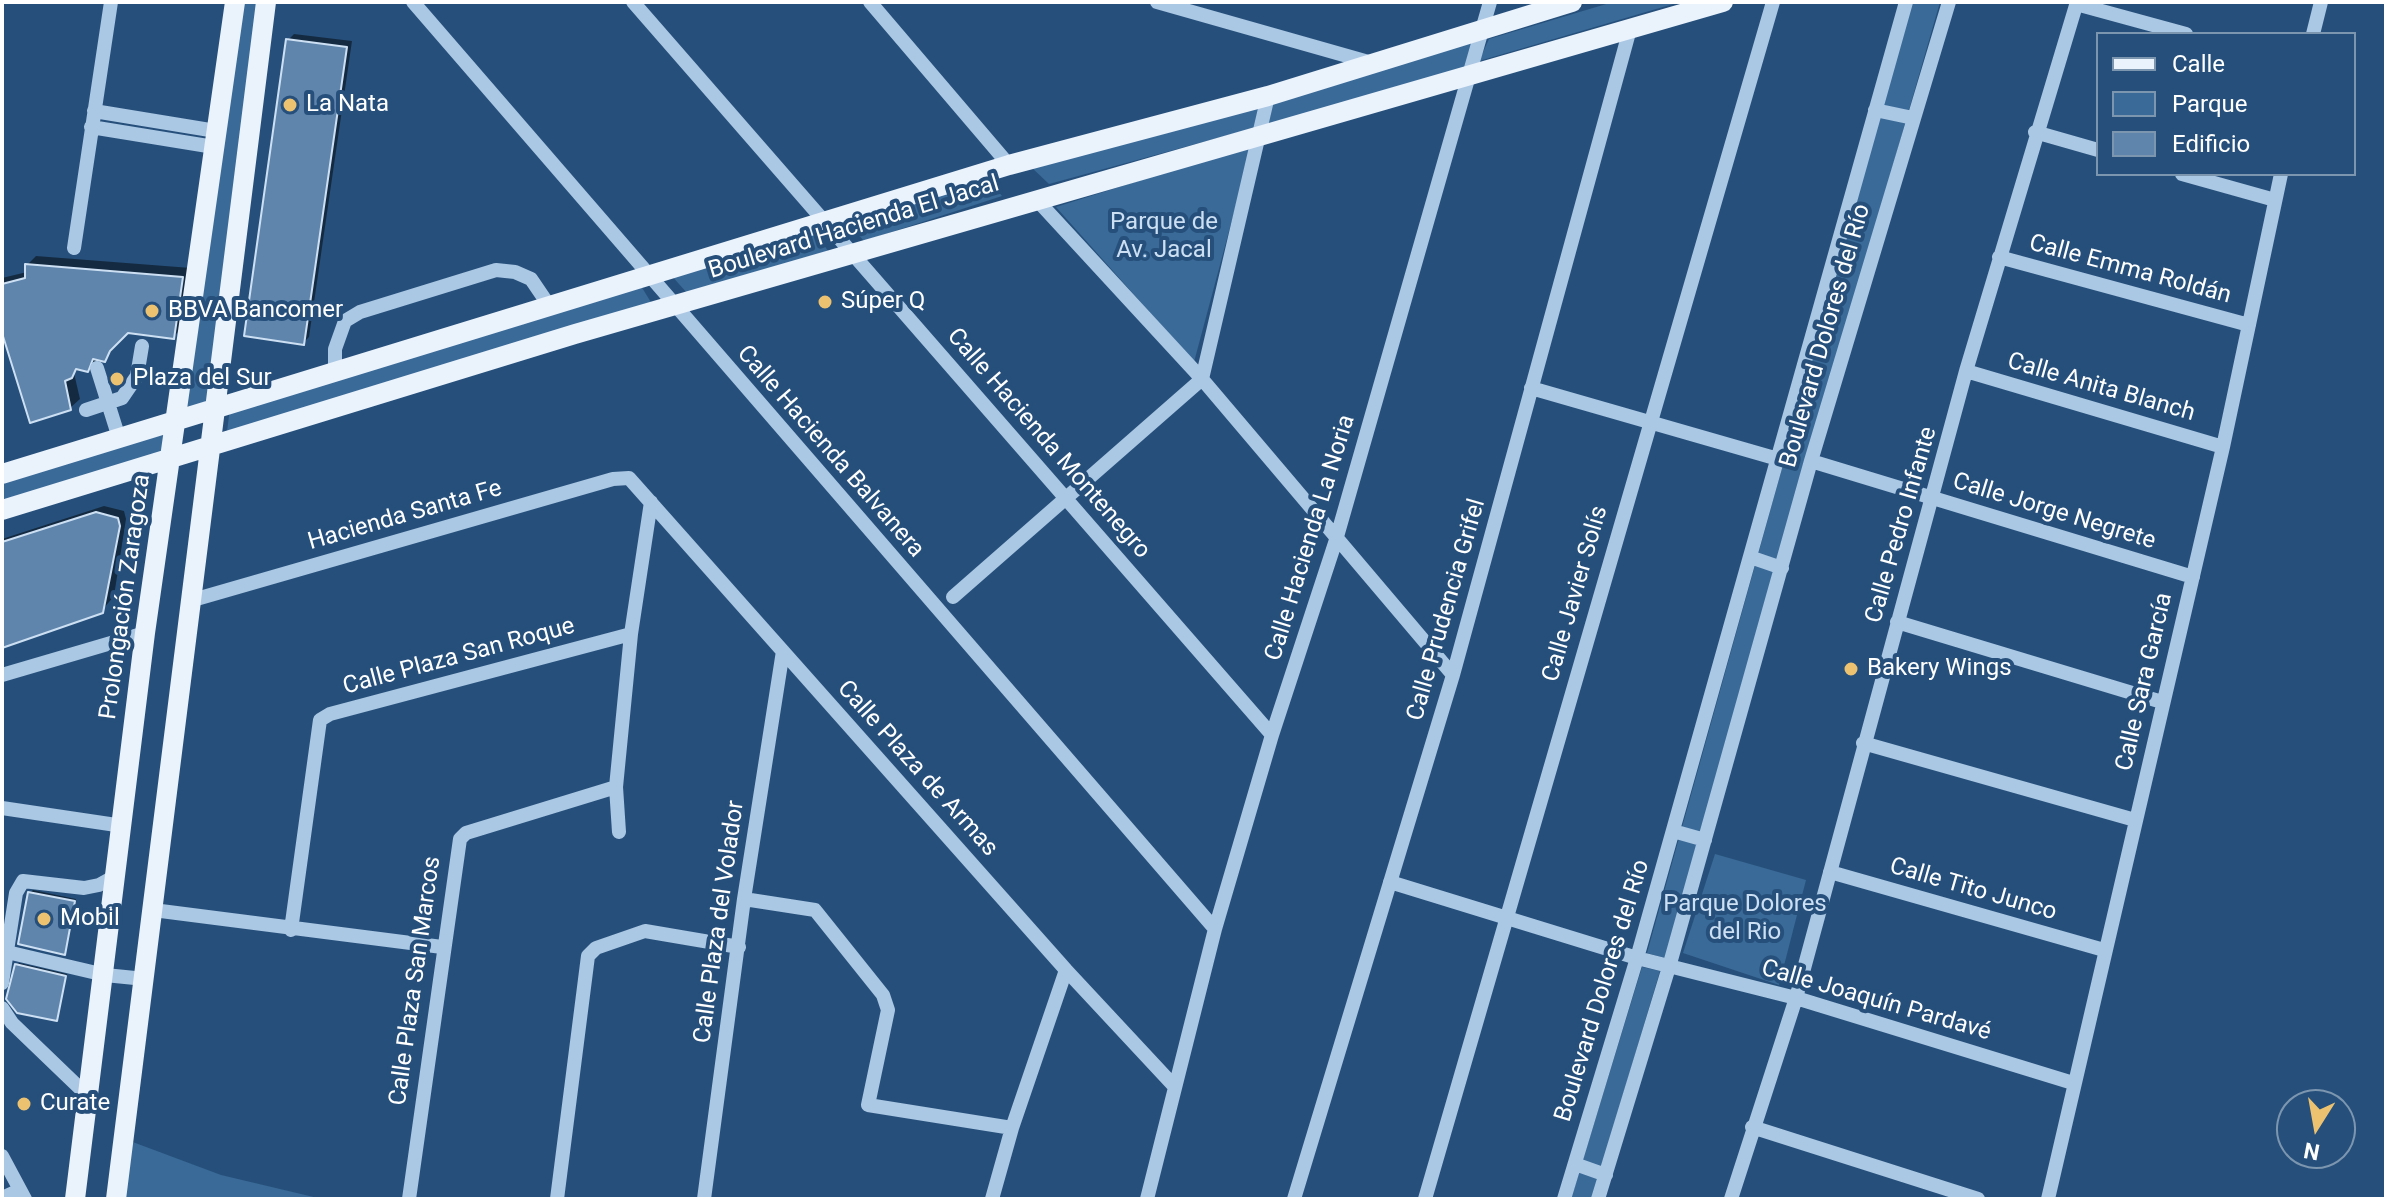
<!DOCTYPE html>
<html>
<head>
<meta charset="utf-8">
<style>
	body { margin:0 }
	#map { position:relative; width:2388px; height:1201px; overflow:hidden; background:#26507b; font-family:Roboto,sans-serif }
	canvas { display:block }
	.frame { position:absolute; inset:0; border:4px solid #fff; pointer-events:none }
	.legend { position:absolute; left:2096px; top:32px; width:260px; height:144px; box-sizing:border-box; background:#26507b; border:2px solid #7d96b0; margin:0; padding:10px 14px; list-style:none; font-size:24px; color:#fff }
	.legend li { display:flex; align-items:center; gap:16px; height:40px }
	.legend b { width:40px; border:2px solid #7d96b0 }
	.north { position:absolute; left:2276px; top:1089px; width:80px; height:80px; box-sizing:border-box; background:#26507b; border:2px solid #7d96b0; border-radius:50%; rotate:191deg; font-size:22px; font-weight:700; line-height:32px; text-align:center; color:#fff }
	.north::after { content:''; display:block; margin:auto; width:28px; height:36px; background:#ecc270; clip-path:polygon(50% 0,100% 100%,50% 72%,0 100%) }
</style>
</head>
<body>
<div id="map">
<canvas width="2388" height="1201"></canvas>
<div class="frame"></div>
<ul class="legend">
<li><b style="height:10px;background:#eaf2fc"></b>Calle</li>
<li><b style="height:22px;background:#3a6a98"></b>Parque</li>
<li><b style="height:22px;background:#5f85ac"></b>Edificio</li>
</ul>
<div class="north">N</div>
</div>
<script>
const g = document.querySelector('canvas').getContext('2d');
g.lineJoin = 'round';
function fillPath(path, color) {
  g.fillStyle = color;
  g.fill(path, 'evenodd');
}
function toPath(rows) {
  const path = new Path2D();
  for (const r of rows) {
    path.moveTo(r[0], r[1]);
    for (let i = 2; i < r.length; i += 2) path.lineTo(r[i], r[i + 1]);
  }
  return path;
}
function trace(path, color, width, dash) {
  g.strokeStyle = color;
  g.lineWidth = width;
  g.lineCap = dash ? 'butt' : 'round';
  g.setLineDash(dash || []);
  g.stroke(path);
}
function drawText(font, color, halo, rows, align = 'center') {
  g.font = font + ' Roboto,sans-serif';
  g.lineWidth = 8;
  g.setLineDash([]);
  g.textBaseline = 'middle';
  g.strokeStyle = halo;
  g.fillStyle = color;
  for (const [text, x, y, turn = 0] of rows) {
    g.save();
    g.translate(x, y);
    g.rotate((+turn || 0) * Math.PI / 180);
    g.textAlign = isNaN(turn) ? turn : align;
    if (halo) g.strokeText(text, 0, 0);
    g.fillText(text, 0, 0);
    g.restore();
  }
}
fillPath(toPath([
	[235,2,266,2,218,406,177,419],
	[1613,2,1680,2,1479,61,1489,39],
	[1912,2,1940,2,1665,958,1647,953],
	[1480,32,1467,70,1049,184,1029,165],
	[1252,145,1194,362,1056,207],
	[988,179,1002,196,864,241,847,222],
	[815,232,828,251,687,293,671,275],
	[641,286,652,304,227,432,230,408],
	[170,430,167,452,2,503,2,481],
	[1715,854,1806,880,1779,985,1683,953],
	[1642,967,1660,971,1592,1199,1571,1199],
	[130,1141,221,1175,322,1199,123,1199]
]), '#3a6a98');
fillPath(toPath([
	[294,34,352,41,309,337,303,343,288,40],
	[36,256,191,268,183,327,173,337,128,331,104,360,97,360,87,369,79,368,74,373,80,399,70,408,2,327,2,278,27,272,27,265],
	[104,506,124,511,126,519,114,596,104,608,2,646,2,539],
	[33,890,76,899,64,953,30,893],
	[19,963,67,974,57,1019,17,965]
]), '#0007');
const building = toPath([
	[286,39,347,47,304,345,244,336,286,39],
	[25,264,183,277,174,339,128,333,110,351,105,362,93,359,88,372,76,369,72,378,65,381,71,410,30,423,2,333,2,284,25,278,25,264],
	[96,512,118,518,120,526,103,613,2,648,2,542,96,512],
	[28,892,75,901,65,955,18,944,28,892],
	[15,964,66,976,57,1021,17,1013,6,999,15,964]
]);
fillPath(building, '#5f85ac');
trace(building, '#cde0f3', 2);
trace(toPath([
	[413,2,1215,929],
	[633,2,1272,735],
	[870,2,1009,165],
	[1157,2,1372,63],
	[2076,4,2186,34],
	[2313,34,2321,2],
	[1875,110,1913,118],
	[94,111,216,131],
	[91,127,214,147],
	[2035,132,2098,150],
	[2182,174,2275,200],
	[1037,200,1202,379,1453,675],
	[74,248,111,2],
	[1999,257,2249,325],
	[97,368,119,438],
	[335,371,335,349,345,321,360,312,496,270,515,272,531,279,550,307],
	[1966,371,2223,447],
	[1531,388,1778,459],
	[86,410,122,398,137,376,142,346],
	[1811,461,2193,577],
	[1750,557,1782,568],
	[953,597,1202,379,1268,96],
	[193,600,613,479,629,478,1066,970,1175,1087],
	[1897,622,2162,702],
	[2,675,145,633],
	[1863,743,2135,820],
	[616,787,619,832],
	[2,808,123,826],
	[1673,831,1705,840],
	[1830,872,2104,950],
	[1390,882,1637,958,1796,998,2073,1083],
	[744,899,815,910,883,995,888,1010,868,1105,1012,1128],
	[153,910,442,947],
	[291,930,320,720,330,714,631,634],
	[7,952,105,975,145,979],
	[2,983,16,893,23,881,84,888,99,885,117,875],
	[2,1008,12,1023,89,1097],
	[1752,1127,1978,1199],
	[2,1156,25,1199],
	[1575,1164,1606,1175],
	[2,1198,20,1190],
	[409,1199,460,839,466,833,616,787,631,634,651,502],
	[557,1199,588,956,596,948,645,931,739,947],
	[704,1199,744,899,783,651],
	[992,1199,1012,1128,1066,970],
	[1147,1199,1215,929,1272,735,1336,540,1490,2],
	[1294,1199,1453,675,1630,29],
	[1425,1199,1773,2],
	[1564,1199,1637,958,1906,2],
	[1598,1199,1669,967,1811,461,1949,2],
	[1731,1199,1796,998,1966,371,2077,2],
	[2048,1199,2223,447,2281,174]
]), '#aac7e4', 14);
trace(toPath([
	[2,474,1009,165,1268,96,1572,2],
	[2,510,575,334,1723,2],
	[75,1199,145,633,235,2],
	[116,1199,266,2]
]), '#eaf2fc', 20);
for (const [x, y, r, color] of [
	[290,105,8,"#ecc270"],
	[825,302,8,"#ecc270"],
	[152,311,8,"#ecc270"],
	[117,379,8,"#ecc270"],
	[1851,669,8,"#ecc270"],
	[44,919,8,"#ecc270"],
	[24,1104,8,"#ecc270"]
]) {
  const dot = new Path2D();
  dot.arc(x, y, r, 0, 2 * Math.PI);
  g.fillStyle = color;
  g.fill(dot);
  trace(dot, '#26507b', 3);
}
drawText('24px', '#fff', '#26507b', [
	["La Nata",306,105],
	["Súper Q",841,302],
	["BBVA Bancomer",168,311],
	["Plaza del Sur",133,379],
	["Bakery Wings",1867,669],
	["Mobil",60,919],
	["Curate",40,1104]
], 'left');
drawText('24px', '#cde0f3', '#26507b', [
	["Parque de",1164,223],
	["Av. Jacal",1164,251],
	["Parque Dolores",1745,905],
	["del Rio",1745,933]
]);
drawText('24px', '#fff', '#26507b', [
	["Boulevard Hacienda El Jacal",854,228,-17],
	["Calle Emma Roldán",2130,270,15],
	["Boulevard Dolores del Río",1826,336,-74],
	["Calle Anita Blanch",2101,388,16],
	["Calle Hacienda Montenegro",1048,444,49],
	["Calle Hacienda Balvanera",830,452,49],
	["Calle Jorge Negrete",2054,512,17],
	["Hacienda Santa Fe",405,516,-16],
	["Calle Pedro Infante",1902,525,-74],
	["Calle Hacienda La Noria",1311,538,-73],
	["Calle Javier Solís",1576,594,-74],
	["Prolongación Zaragoza",126,597,-82],
	["Calle Prudencia Grifel",1447,610,-74],
	["Calle Plaza San Roque",459,657,-15],
	["Calle Sara García",2145,682,-77],
	["Calle Plaza de Armas",917,769,48],
	["Calle Tito Junco",1973,890,16],
	["Calle Plaza del Volador",720,922,-82],
	["Calle Plaza San Marcos",416,981,-82],
	["Boulevard Dolores del Río",1603,991,-73],
	["Calle Joaquín Pardavé",1876,1001,16]
]);
</script>
</body>
</html>
